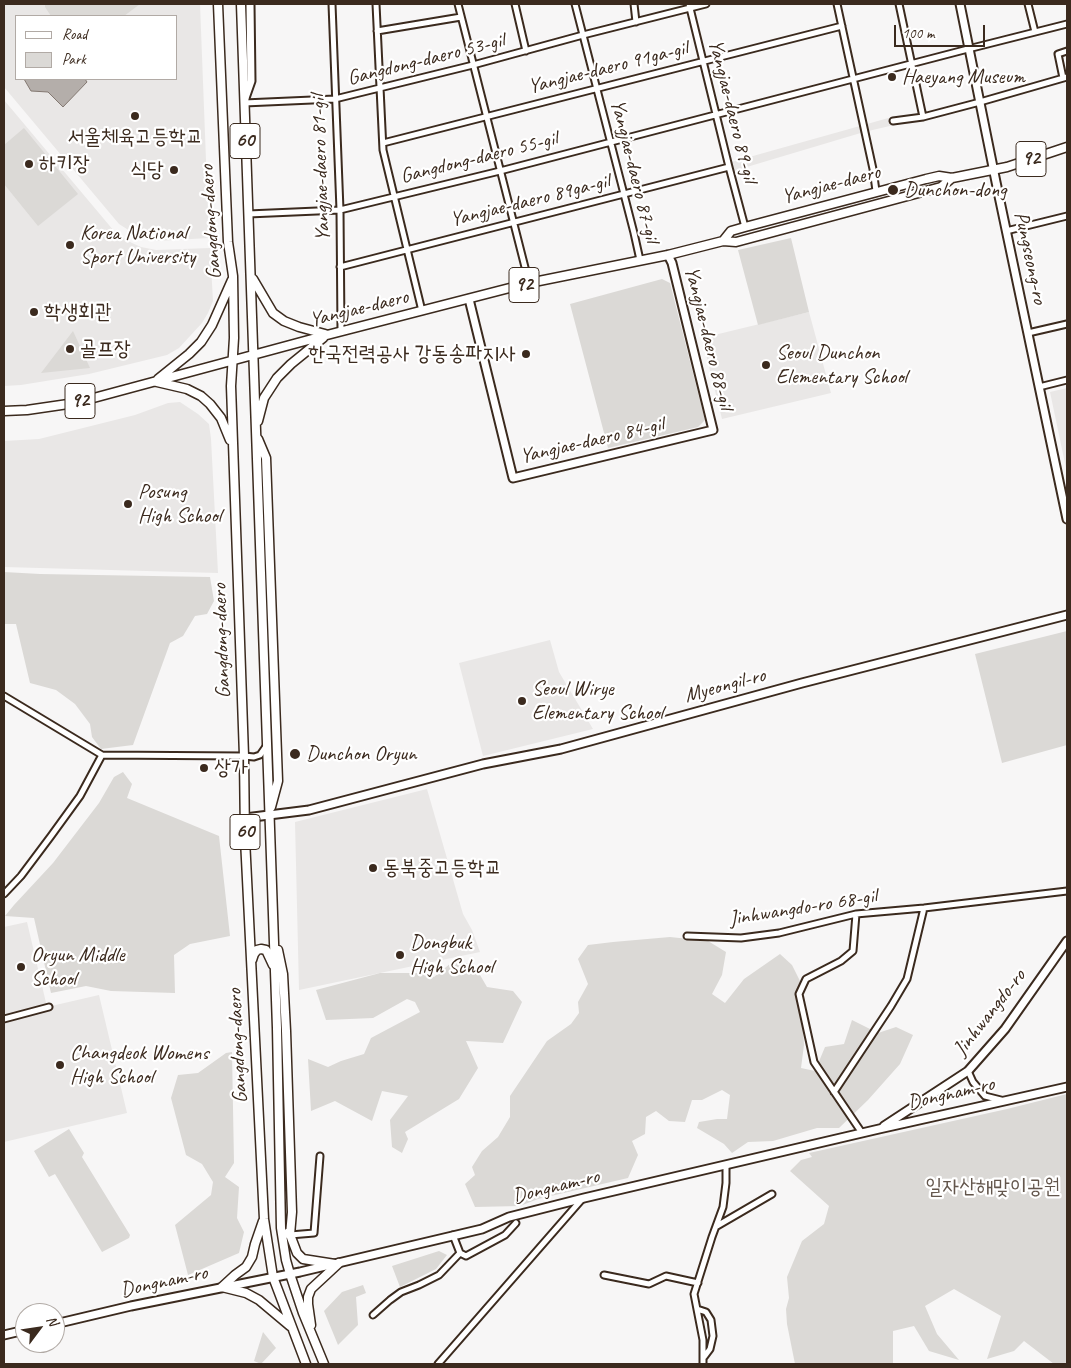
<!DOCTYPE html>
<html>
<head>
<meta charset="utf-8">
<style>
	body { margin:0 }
	#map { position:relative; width:1071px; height:1368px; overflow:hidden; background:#f7f6f6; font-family:Caveat,sans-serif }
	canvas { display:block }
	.frame { position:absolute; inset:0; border:5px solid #3b2a1e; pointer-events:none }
	.legend { position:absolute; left:15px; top:15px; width:162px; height:65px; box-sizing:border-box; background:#fff; border:1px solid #b1aaa5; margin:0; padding:6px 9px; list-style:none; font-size:15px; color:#3b2a1e }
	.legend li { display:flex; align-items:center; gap:10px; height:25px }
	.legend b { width:25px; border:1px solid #b1aaa5 }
	.north { position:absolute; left:15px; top:1303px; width:50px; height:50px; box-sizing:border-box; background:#fff; border:1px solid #b1aaa5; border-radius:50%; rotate:59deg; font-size:14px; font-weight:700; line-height:20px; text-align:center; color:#3b2a1e }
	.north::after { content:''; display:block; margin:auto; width:18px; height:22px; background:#3b2a1e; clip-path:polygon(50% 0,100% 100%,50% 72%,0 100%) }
	.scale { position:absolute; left:894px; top:25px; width:91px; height:22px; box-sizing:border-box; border:2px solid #3b2a1e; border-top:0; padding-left:6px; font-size:15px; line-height:18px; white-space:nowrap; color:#3b2a1e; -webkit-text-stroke:4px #fff; paint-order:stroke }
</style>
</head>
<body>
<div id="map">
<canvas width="1071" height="1368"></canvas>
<div class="frame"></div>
<ul class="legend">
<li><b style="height:6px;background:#fff"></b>Road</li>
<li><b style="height:14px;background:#dbd9d6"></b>Park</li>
</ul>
<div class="north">N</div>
<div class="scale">100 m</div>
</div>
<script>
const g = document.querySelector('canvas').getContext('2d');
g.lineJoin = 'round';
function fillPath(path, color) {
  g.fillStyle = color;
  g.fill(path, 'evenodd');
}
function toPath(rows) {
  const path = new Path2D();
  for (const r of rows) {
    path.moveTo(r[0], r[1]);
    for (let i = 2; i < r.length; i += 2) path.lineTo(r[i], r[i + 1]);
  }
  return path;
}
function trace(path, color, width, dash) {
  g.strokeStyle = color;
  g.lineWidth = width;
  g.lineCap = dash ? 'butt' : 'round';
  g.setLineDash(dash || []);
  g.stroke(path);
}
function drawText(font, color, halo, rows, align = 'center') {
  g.font = font + ' Caveat,"Poor Story",sans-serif';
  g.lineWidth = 4.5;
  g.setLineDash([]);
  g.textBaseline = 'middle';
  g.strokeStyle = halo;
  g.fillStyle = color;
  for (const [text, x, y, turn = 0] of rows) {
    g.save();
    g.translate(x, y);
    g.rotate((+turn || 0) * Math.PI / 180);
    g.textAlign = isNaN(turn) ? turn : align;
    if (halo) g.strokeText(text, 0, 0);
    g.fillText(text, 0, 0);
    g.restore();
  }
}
fillPath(toPath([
	[5,4,200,4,209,238,156,241,145,238,130,231,119,224,4,87,4,5],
	[16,16,176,16,176,79,16,79],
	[4,100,114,231,132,243,141,247,156,250,210,248,213,301,208,313,202,323,179,348,167,355,89,374,21,385,4,386],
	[892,117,894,125,864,132,730,172,728,163],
	[809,312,831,393,722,419,702,338],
	[1067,388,1067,473,1050,392],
	[180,402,198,414,209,424,211,439,218,573,4,567,4,441,39,439,135,415,168,403],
	[550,640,559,672,593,729,483,756,459,663],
	[427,789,463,914,472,930,480,952,299,990,295,822],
	[27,922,47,1007,99,995,127,1113,4,1142,4,927]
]), '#e9e7e6');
fillPath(toPath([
	[45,4,140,4,124,16,51,16,45,7],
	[24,128,78,194,38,226,4,184,4,145],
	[791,238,809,312,758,325,738,250],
	[662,279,670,283,705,420,698,427,608,448,570,304],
	[73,331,90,368,41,373],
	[4,572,40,574,210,577,214,601,207,614,195,616,183,636,170,643,133,745,101,749,92,737,90,724,75,704,56,690,30,683,16,624,4,624],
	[1067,631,1067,745,1002,763,975,654],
	[123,772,132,784,127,798,219,836,230,936,190,944,174,955,175,993,111,991,86,986,51,993,34,918,5,916,14,905,53,863,99,803,114,777],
	[670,937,708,941,726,952,722,975,712,994,725,1003,744,979,780,954,792,965,801,983,797,1002,803,1028,804,1045,801,1068,815,1071,825,1047,844,1044,852,1020,878,1033,896,1027,913,1035,900,1064,868,1100,839,1128,817,1128,773,1141,748,1142,732,1153,724,1144,697,1128,699,1122,717,1119,727,1119,730,1095,722,1090,702,1100,692,1100,685,1122,669,1121,656,1111,646,1117,645,1134,632,1141,638,1155,628,1178,538,1199,520,1206,475,1207,465,1184,475,1175,472,1167,482,1151,498,1137,510,1117,510,1096,547,1041,571,1024,579,1013,578,1002,588,984,578,959,588,945,613,942],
	[451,963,473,963,487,987,513,991,522,1002,503,1043,466,1041,478,1068,459,1099,405,1132,408,1139,402,1153,392,1147,390,1120,408,1096,382,1091,372,1121,335,1101,311,1111,308,1059,328,1067,341,1061,364,1054,371,1038,420,1012,415,1002,407,999,373,1018,326,1020,316,990,380,973,426,973,434,977],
	[232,1052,234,1163,225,1177,239,1187,237,1218,244,1232,239,1253,188,1275,175,1225,211,1195,213,1182,202,1164,186,1155,171,1098,178,1075,198,1073,226,1053],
	[1067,1094,1067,1364,1054,1364,1024,1341,1014,1351,987,1359,1001,1316,954,1289,925,1306,937,1334,959,1360,929,1351,914,1326,893,1331,893,1364,795,1364,787,1324,786,1309,789,1298,787,1277,802,1241,824,1224,829,1206,790,1171,801,1160,812,1157,809,1153,1007,1109],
	[69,1129,84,1153,82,1157,130,1235,129,1238,102,1252,55,1174,49,1177,34,1151],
	[439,1251,447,1255,436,1269,400,1287,392,1266],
	[363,1285,366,1293,356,1297,358,1325,338,1345,324,1311,342,1292],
	[263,1332,276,1348,261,1364,254,1361]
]), '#dbd9d6');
const water = toPath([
	[24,79,85,79,87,82,63,107,48,92,31,91,24,79]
]);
fillPath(water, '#b4aeaa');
trace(water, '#847972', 1);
const street = toPath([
	[332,4,340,210,341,331],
	[376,4,383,150,422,311],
	[458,4,529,283],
	[515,4,526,51],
	[575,4,634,233,640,260],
	[634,4,636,22],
	[689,4,729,167,745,227],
	[837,4,873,169,876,191],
	[899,4,923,117],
	[1028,4,1035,32],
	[377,31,461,17],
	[1063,78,1058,54,1067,51],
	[244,103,335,99,473,65,583,35,706,4],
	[893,121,923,117,980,102,1067,77],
	[383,143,842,26],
	[248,214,340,210,500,171,968,49,1067,24],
	[1006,231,1067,216],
	[340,267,729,167],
	[1028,333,1067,324],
	[1039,387,1067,380],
	[4,696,102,755],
	[4,894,21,876,51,836,80,796,102,755,244,756,254,757,260,755,267,745],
	[856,914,853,951,841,961,806,979,799,994,814,1062,862,1133],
	[687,936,741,938,779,933,856,914,924,908,1067,891],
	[4,1019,49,1007],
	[968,1071,973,1082,985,1096,1001,1100],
	[834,1092,891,1006,907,979,924,908],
	[717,1226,772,1194],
	[290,1235,314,1233,320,1156],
	[453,1235,460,1253,466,1256,505,1235,516,1223],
	[604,1275,649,1284,666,1276,698,1283],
	[697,1309,706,1312,711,1320,713,1336,710,1349,704,1357],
	[373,1315,390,1300,401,1292,419,1285,439,1275,460,1253],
	[438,1364,583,1198],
	[703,1364,703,1340,694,1294,712,1237,723,1207,726,1183,726,1165]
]);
const secondary = toPath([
	[960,4,996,182,1067,519],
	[245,98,251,81,250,4],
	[469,299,513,478,713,430,672,263,668,255],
	[245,818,309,810,483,764,561,749,802,683,1067,615],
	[884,1126,968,1071,1005,1029,1067,941],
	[55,1324,131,1306,300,1272,482,1229,509,1217,584,1198,879,1129,1067,1087],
	[4,1335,25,1330]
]);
const primary = toPath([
	[218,4,228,242,233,276,234,338,231,386,244,756,245,839,264,1219,273,1277,306,1364],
	[241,4,277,1028,281,1228,286,1260,290,1274,303,1313,324,1364],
	[723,241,731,231,745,227,926,179,939,176,952,178,1007,167,1067,147],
	[253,279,273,313,284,321,299,327,325,334],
	[158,379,189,354,201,342,212,325,232,280],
	[157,382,187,389,201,396,210,404,221,418,230,440],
	[4,411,27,410,75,403,327,335,529,283,668,255,723,241,736,242,941,187,952,178],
	[258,421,264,398,277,378,291,364,323,338],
	[258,439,266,458,278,781,271,807],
	[278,950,283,974,286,1031,292,1212,290,1235],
	[252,960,254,954,257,950,261,949,266,950,273,965],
	[289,1232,297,1253,303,1259,335,1264],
	[222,1287,235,1275,246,1267,252,1257,255,1244,263,1221],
	[222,1287,246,1293,259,1300,290,1326],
	[311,1325,308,1304,308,1297,311,1289,339,1263]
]);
trace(street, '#3b2a1e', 9);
trace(secondary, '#3b2a1e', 11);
trace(primary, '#3b2a1e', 11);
trace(street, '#fff', 5);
trace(secondary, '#fff', 7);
trace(primary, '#fff', 8);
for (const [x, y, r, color] of [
	[892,77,5,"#3b2a1e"],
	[135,116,5,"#3b2a1e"],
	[29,164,5,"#3b2a1e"],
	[174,170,5,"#3b2a1e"],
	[893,190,6,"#3b2a1e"],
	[70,245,5,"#3b2a1e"],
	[34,312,5,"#3b2a1e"],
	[70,349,5,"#3b2a1e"],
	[526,354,5,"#3b2a1e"],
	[766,365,5,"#3b2a1e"],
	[128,504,5,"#3b2a1e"],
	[522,701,5,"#3b2a1e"],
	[295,754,6,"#3b2a1e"],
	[204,768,5,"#3b2a1e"],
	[373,868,5,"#3b2a1e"],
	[400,955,5,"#3b2a1e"],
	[21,967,5,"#3b2a1e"],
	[60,1065,5,"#3b2a1e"]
]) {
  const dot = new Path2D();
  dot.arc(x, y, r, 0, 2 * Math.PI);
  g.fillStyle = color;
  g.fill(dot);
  trace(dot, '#fff', 2);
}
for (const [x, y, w] of [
	[245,141,30],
	[1031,159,30],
	[524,285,30],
	[80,401,30],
	[245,832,30]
]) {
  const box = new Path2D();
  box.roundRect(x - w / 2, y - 17.5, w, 35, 4);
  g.fillStyle = '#fff';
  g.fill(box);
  trace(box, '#3b2a1e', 1);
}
drawText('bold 20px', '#3b2a1e', null, [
	["60",245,141],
	["92",1031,159],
	["92",524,285],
	["92",80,401],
	["60",245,832]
]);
drawText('21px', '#3b2a1e', '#fff', [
	["Gangdong-daero 53-gil",426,60,-14],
	["Yangjae-daero 91ga-gil",608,68,-14],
	["Yangjae-daero 89-gil",732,111,76],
	["Gangdong-daero 55-gil",479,158,-14],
	["Yangjae-daero 81-gil",321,168,-92],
	["Yangjae-daero 87-gil",634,171,76],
	["Yangjae-daero",831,185,-15],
	["Yangjae-daero 89ga-gil",530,201,-14],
	["Gangdong-daero",211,222,-94],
	["Pungseong-ro",1030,258,78],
	["Yangjae-daero",359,309,-14],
	["Yangjae-daero 88-gil",708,338,76],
	["Yangjae-daero 84-gil",592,441,-13],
	["Gangdong-daero",222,641,-92],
	["Myeongil-ro",725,686,-15],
	["Jinhwangdo-ro 68-gil",803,908,-9],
	["Jinhwangdo-ro",990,1013,-52],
	["Gangdong-daero",238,1046,-93],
	["Dongnam-ro",951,1094,-13],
	["Dongnam-ro",556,1187,-14],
	["Dongnam-ro",164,1282,-12]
]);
drawText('21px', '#3b2a1e', '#fff', [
	["Haeyang Museum",902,77],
	["서울체육고등학교",135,137,"center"],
	["하키장",39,164],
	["식당",164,170,"right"],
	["Dunchon-dong",904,190],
	["Korea National",80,233],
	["Sport University",80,257],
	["학생회관",44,312],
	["골프장",80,349],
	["Seoul Dunchon",776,353],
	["Elementary School",776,377],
	["한국전력공사 강동송파지사",516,354,"right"],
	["Posung",138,492],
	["High School",138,516],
	["Seoul Wirye",532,689],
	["Elementary School",532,713],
	["Dunchon Oryun",306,754],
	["상가",214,768],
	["동북중고등학교",383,868],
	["Dongbuk",410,943],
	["High School",410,967],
	["Oryun Middle",31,955],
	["School",31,979],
	["Changdeok Womens",70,1053],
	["High School",70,1077]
], 'left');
drawText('21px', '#63564c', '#fff', [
	["일자산해맞이공원",993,1187]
]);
</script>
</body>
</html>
